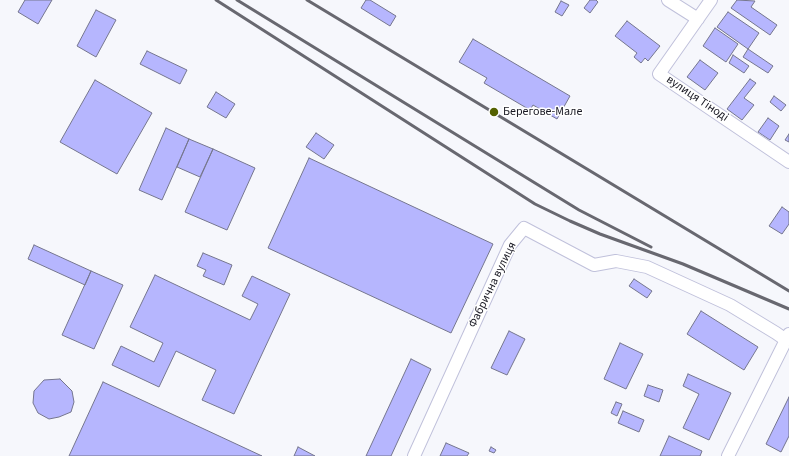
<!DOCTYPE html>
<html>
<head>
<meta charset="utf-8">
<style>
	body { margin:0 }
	canvas { display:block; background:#f6f7fc }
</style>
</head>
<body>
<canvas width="789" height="456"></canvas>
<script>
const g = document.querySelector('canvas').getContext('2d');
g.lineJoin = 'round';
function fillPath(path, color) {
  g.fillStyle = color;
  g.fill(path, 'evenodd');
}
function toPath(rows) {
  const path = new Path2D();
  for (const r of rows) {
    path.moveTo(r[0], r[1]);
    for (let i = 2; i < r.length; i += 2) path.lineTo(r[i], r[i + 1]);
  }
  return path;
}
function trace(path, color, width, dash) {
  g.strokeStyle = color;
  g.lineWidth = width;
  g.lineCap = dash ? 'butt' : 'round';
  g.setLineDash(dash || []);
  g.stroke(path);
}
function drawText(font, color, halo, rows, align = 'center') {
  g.font = font + ' "Source Sans 3",sans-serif';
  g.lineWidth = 3;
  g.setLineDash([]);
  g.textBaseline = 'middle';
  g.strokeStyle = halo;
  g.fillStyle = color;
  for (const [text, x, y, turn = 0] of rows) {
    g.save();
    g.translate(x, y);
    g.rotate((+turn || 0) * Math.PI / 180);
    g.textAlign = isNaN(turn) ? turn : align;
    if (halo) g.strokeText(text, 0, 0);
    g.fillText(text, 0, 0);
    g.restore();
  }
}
const building = toPath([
	[25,0,52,0,38,24,18,12,25,0],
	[366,0,370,0,396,16,390,26,361,8,366,0],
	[590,0,596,0,598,2,590,13,584,8,590,0],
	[737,0,755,1,751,7,777,25,770,35,731,8,737,0],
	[561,1,569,5,562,16,555,12,561,1],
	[96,10,116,20,96,57,77,46,96,10],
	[728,12,759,33,748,49,717,27,728,12],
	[627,21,660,46,648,61,645,58,641,63,634,57,637,53,615,36,627,21],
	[715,28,738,44,726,62,703,46,715,28],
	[473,39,570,96,557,119,533,105,530,110,484,83,487,78,459,62,473,39],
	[748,49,773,66,768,73,743,57,748,49],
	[147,51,187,70,180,84,140,64,147,51],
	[733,55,749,66,744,73,729,63,733,55],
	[700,60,718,73,705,90,687,77,700,60],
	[750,79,756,83,744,98,754,105,742,120,727,109,750,79],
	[95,80,152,113,117,174,60,142,95,80],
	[216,92,235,104,226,118,207,107,216,92],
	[774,96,786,105,781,111,770,102,774,96],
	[768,118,779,126,770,140,758,132,768,118],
	[166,128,189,139,162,200,139,190,166,128],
	[316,133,334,145,324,159,306,147,316,133],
	[789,134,789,142,785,140,789,134],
	[189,139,213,149,200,177,177,167,189,139],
	[213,149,255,168,227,230,185,212,213,149],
	[309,158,493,244,451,333,268,248,309,158],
	[782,207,789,212,789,224,782,234,769,226,782,207],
	[34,245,91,271,85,285,28,259,34,245],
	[203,253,232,265,224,285,203,276,206,270,197,266,203,253],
	[91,271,123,285,94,349,62,335,91,271],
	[155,275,250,320,258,304,242,296,252,276,290,294,234,414,202,400,216,370,176,351,159,387,112,365,121,346,154,362,163,343,130,327,155,275],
	[634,279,652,291,647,298,629,286,634,279],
	[701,311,758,347,744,370,687,334,701,311],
	[509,331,525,339,507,375,491,368,509,331],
	[620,343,643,354,626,389,604,379,620,343],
	[411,359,431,369,391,456,366,456,411,359],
	[688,374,731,393,709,440,683,428,699,394,683,386,688,374],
	[60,379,72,391,74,402,71,412,59,417,49,419,38,413,33,403,34,391,44,380,60,379],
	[103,382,262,456,69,456,103,382],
	[648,385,663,390,659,402,644,396,648,385],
	[789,397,789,436,781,452,766,444,789,397],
	[616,402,622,404,617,416,611,413,616,402],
	[623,411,644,420,639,432,618,423,623,411],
	[669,436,702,451,700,456,660,456,669,436],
	[446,443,469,453,467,456,440,456,446,443],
	[298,447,315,456,294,456,298,447],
	[491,447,496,450,494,453,489,451,491,447]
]);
fillPath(building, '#b6b6fe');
trace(building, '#75768e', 1);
const street = toPath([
	[668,0,698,19],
	[711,0,659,74,789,162],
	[414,456,510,245,524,228,594,265,616,261,647,267,730,305,776,333,786,340],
	[728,456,789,334]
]);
trace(street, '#c0c1db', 14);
trace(street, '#fff', 12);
trace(toPath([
	[216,0,535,204,570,221,600,234,683,264,789,309],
	[237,0,579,210,651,247],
	[307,0,789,291]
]), '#686870', 3);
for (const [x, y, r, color] of [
	[494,112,5,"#546101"]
]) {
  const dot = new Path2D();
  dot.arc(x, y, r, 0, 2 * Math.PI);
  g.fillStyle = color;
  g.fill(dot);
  trace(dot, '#fff', 1.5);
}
drawText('12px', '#181822', '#fff', [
	["вулиця Тіноді",697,99,34],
	["Фабрична вулиця",493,285,-64]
]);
drawText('12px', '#181822', '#fff', [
	["Берегове-Мале",503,112]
], 'left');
</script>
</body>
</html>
